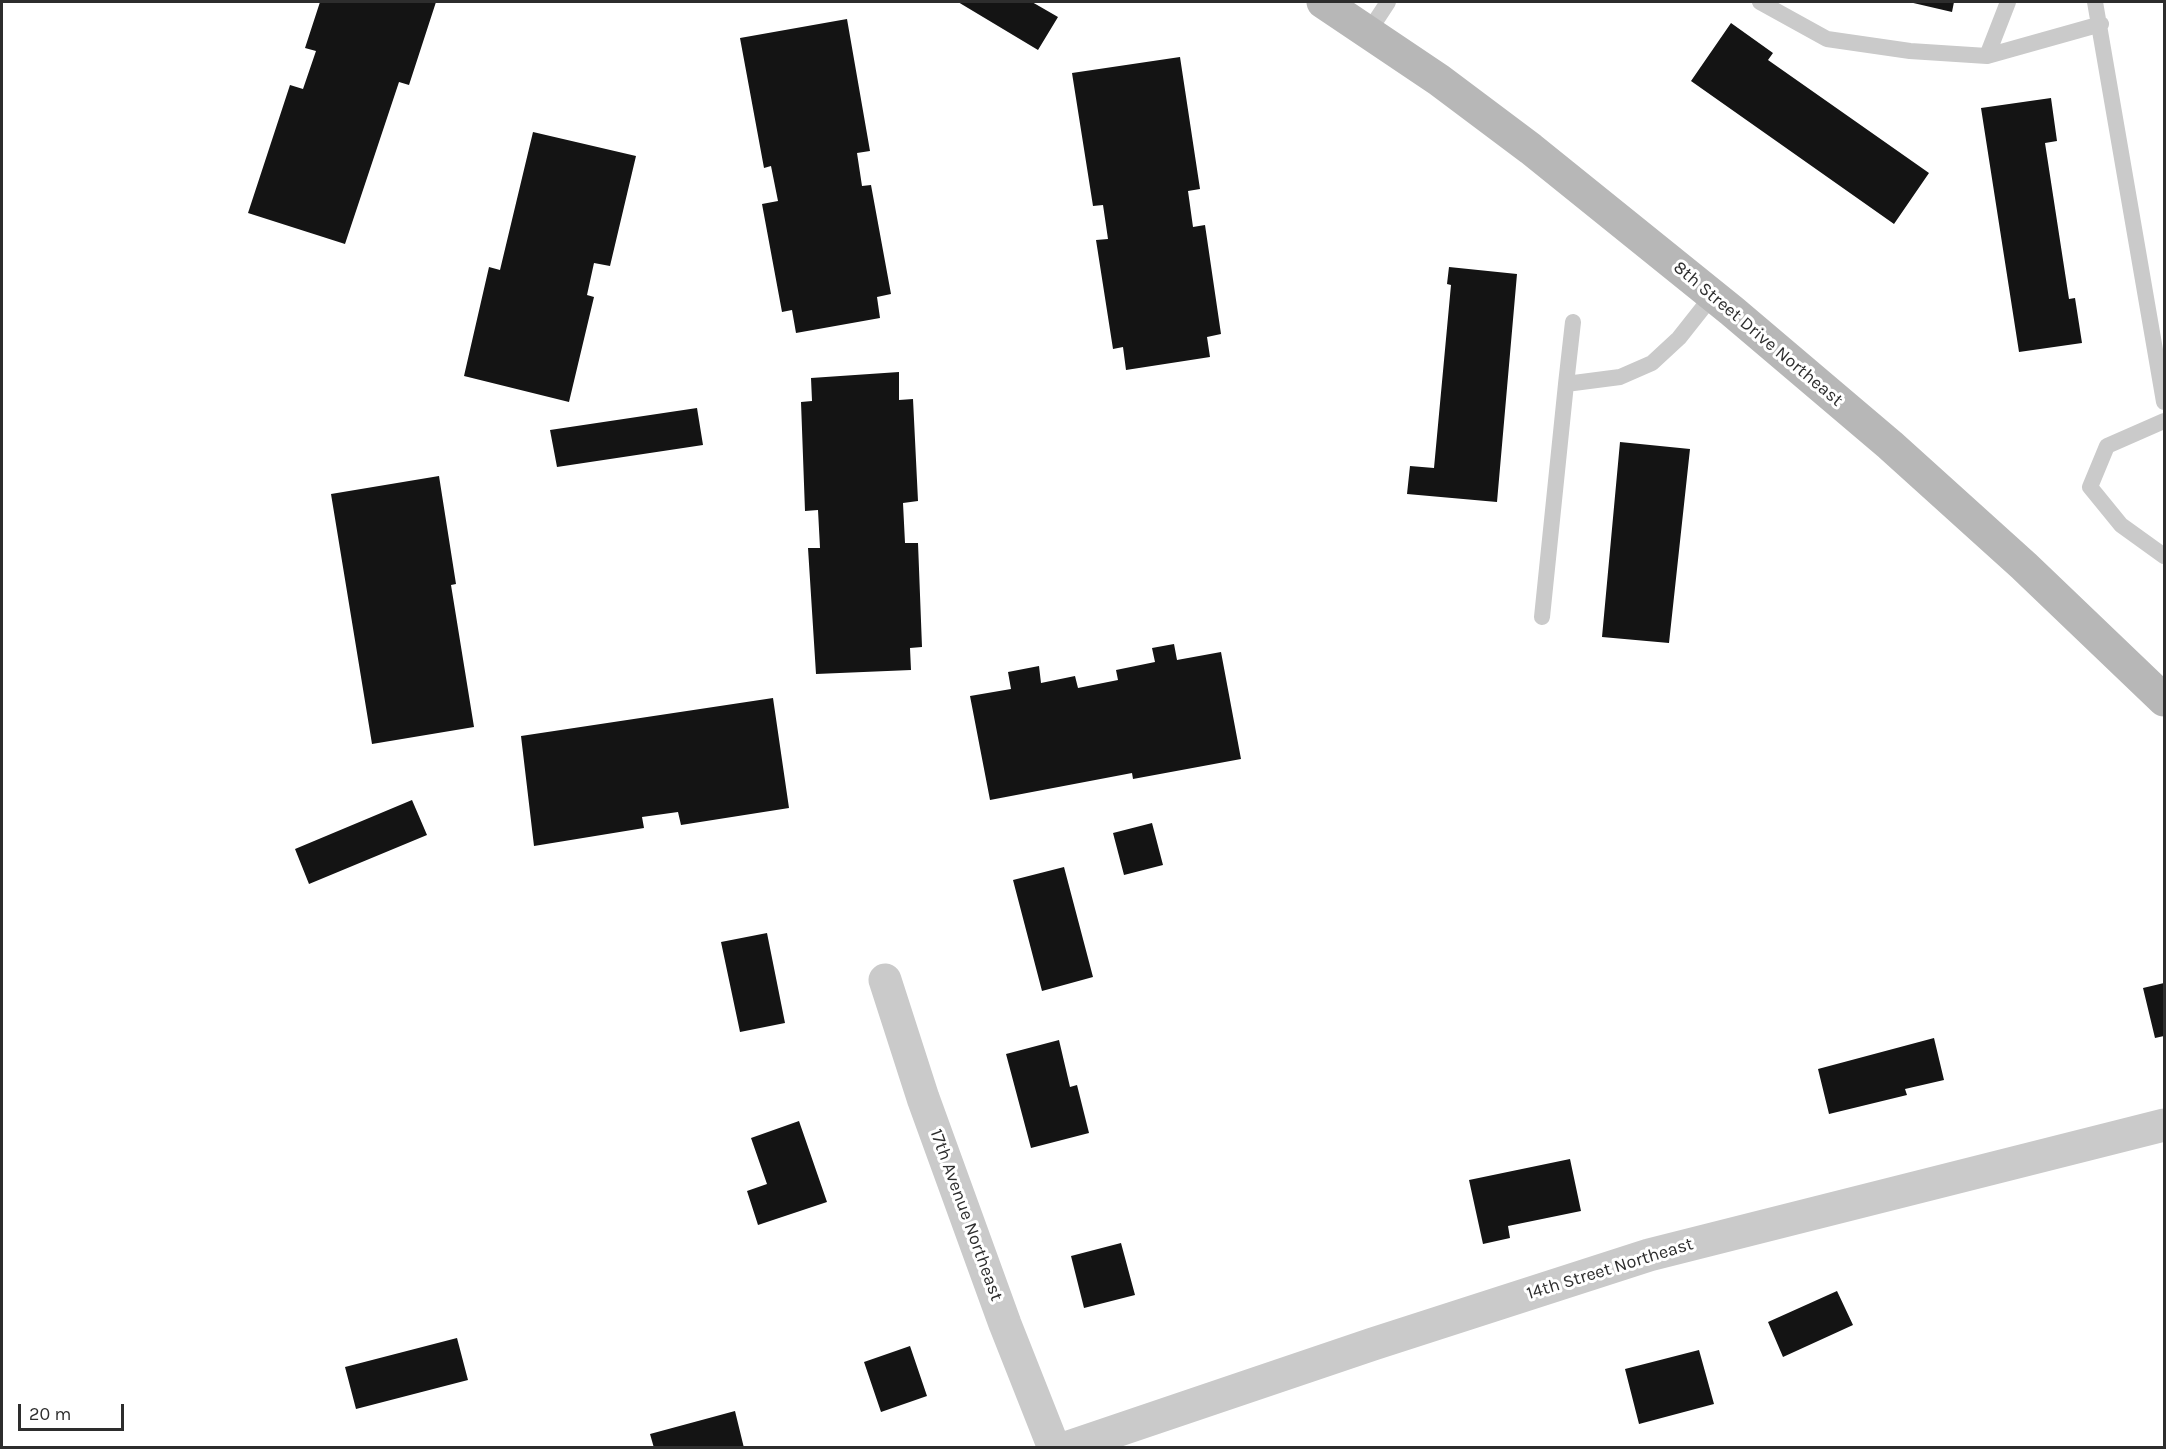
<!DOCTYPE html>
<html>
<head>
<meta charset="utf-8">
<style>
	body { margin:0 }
	#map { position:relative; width:2166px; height:1449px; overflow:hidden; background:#fff; font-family:Karla,sans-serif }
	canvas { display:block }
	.frame { position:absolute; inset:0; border:3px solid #2d2d2d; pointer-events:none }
	.scale { position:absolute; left:18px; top:1404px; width:106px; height:27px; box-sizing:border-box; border:3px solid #2d2d2d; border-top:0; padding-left:8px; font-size:18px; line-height:21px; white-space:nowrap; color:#2d2d2d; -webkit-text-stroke:4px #fff; paint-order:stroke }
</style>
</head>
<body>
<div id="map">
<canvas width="2166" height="1449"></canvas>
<div class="frame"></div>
<div class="scale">20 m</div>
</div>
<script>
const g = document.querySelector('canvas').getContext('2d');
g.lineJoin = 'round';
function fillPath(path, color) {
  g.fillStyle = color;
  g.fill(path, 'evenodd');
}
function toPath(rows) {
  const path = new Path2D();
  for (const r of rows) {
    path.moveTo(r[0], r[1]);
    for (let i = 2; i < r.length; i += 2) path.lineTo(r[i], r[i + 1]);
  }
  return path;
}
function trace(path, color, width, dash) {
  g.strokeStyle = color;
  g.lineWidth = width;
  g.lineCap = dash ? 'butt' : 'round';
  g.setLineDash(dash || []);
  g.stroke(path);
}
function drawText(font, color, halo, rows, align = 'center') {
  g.font = font + ' Karla,sans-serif';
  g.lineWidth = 6;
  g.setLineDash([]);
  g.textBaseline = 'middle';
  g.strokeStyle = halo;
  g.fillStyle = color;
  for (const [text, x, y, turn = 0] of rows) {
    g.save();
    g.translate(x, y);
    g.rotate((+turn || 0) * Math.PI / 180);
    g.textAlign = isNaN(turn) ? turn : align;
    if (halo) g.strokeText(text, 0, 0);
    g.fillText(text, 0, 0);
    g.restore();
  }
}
fillPath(toPath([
	[320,2,436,2,409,85,399,82,345,244,248,213,290,85,303,89,316,51,305,48],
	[958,2,1032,2,1058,17,1038,50],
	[1909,2,1954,2,1952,12],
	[847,19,870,151,857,153,862,186,871,185,891,294,877,297,880,318,796,333,792,310,782,312,762,204,778,201,771,166,764,168,740,38],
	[1731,23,1773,53,1768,60,1929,173,1894,224,1691,81],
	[1180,57,1200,189,1188,191,1193,227,1205,225,1221,334,1207,337,1210,357,1126,370,1123,347,1113,349,1096,240,1108,239,1103,205,1093,206,1072,73],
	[2051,98,2057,141,2045,143,2069,299,2075,298,2082,343,2019,352,1981,108],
	[533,132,636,156,610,266,594,263,587,295,594,297,569,402,464,376,489,267,500,270],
	[1449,267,1517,274,1497,502,1407,494,1410,466,1434,468,1451,285,1447,284],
	[899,372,899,400,913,399,918,501,903,503,905,543,918,543,922,647,910,648,911,670,816,674,808,548,820,548,818,510,805,511,801,402,812,401,811,378],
	[697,408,703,445,557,467,550,430],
	[1620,442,1690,449,1669,643,1602,637],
	[439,476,456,584,451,585,474,727,372,744,331,494],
	[1174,644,1177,660,1221,652,1241,759,1133,779,1132,773,990,800,970,696,1011,689,1008,672,1039,666,1041,683,1075,676,1078,688,1118,680,1116,670,1155,662,1152,648],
	[773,698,789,808,681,825,678,812,642,817,644,828,534,846,521,736],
	[412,800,427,835,309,884,295,849],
	[1152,823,1163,865,1124,875,1113,833],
	[1064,867,1093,977,1042,991,1013,880],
	[767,933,785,1023,740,1032,721,942],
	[2164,983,2164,1036,2155,1038,2143,988],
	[1934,1038,1944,1080,1905,1089,1907,1095,1829,1114,1818,1069],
	[1059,1040,1070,1087,1077,1085,1089,1133,1031,1148,1006,1054],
	[799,1121,827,1202,758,1225,747,1191,767,1184,751,1138],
	[1570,1159,1581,1211,1508,1226,1510,1238,1483,1244,1469,1180],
	[1121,1243,1135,1295,1084,1308,1071,1256],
	[1837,1291,1853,1325,1783,1357,1768,1322],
	[457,1338,468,1380,356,1409,345,1367],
	[910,1346,927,1396,881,1412,864,1362],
	[1699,1350,1714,1404,1639,1424,1625,1369],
	[735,1411,744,1448,654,1448,650,1434]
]), '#141414');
trace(toPath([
	[1760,2,1827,39,1910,51,1987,56],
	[2008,2,1987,56,2101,24],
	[2095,2,2164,402],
	[1369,31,1388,2],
	[1566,384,1573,322],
	[2164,421,2107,446,2090,487,2121,525,2164,556],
	[1542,617,1566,384,1620,377,1652,363,1679,338,1713,295]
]), '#cacaca', 16);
trace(toPath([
	[885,980,923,1098,1005,1324,1054,1448],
	[1066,1448,1373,1344,1649,1255,2164,1125]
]), '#cacaca', 33);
trace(toPath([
	[1323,2,1439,80,1531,149,1732,311,1890,445,2024,566,2164,700]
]), '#b7b7b7', 33);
drawText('18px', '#2d2d2d', '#fff', [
	["8th Street Drive Northeast",1758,334,40],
	["17th Avenue Northeast",966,1215,70],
	["14th Street Northeast",1610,1269,-17]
]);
</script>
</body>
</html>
